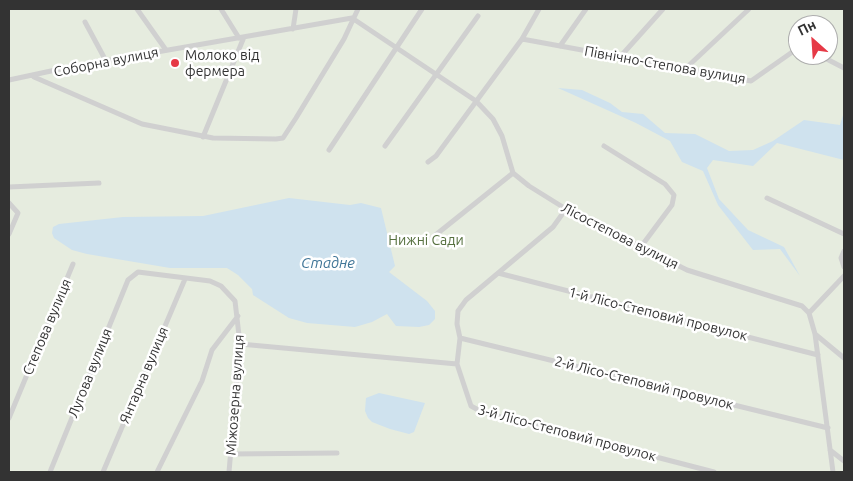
<!DOCTYPE html>
<html>
<head>
<meta charset="utf-8">
<style>
	body { margin:0 }
	#map { position:relative; width:853px; height:481px; overflow:hidden; background:#fff; font-family:Ubuntu,sans-serif }
	canvas { display:block }
	.frame { position:absolute; inset:0; border:10px solid #333; pointer-events:none }
	.north { position:absolute; left:788px; top:15px; width:50px; height:50px; box-sizing:border-box; background:#fff; border:1px solid #adadad; border-radius:50%; rotate:334deg; font-size:14px; font-weight:700; line-height:20px; text-align:center; color:#333 }
	.north::after { content:''; display:block; margin:auto; width:18px; height:22px; background:#e63946; clip-path:polygon(50% 0,100% 100%,50% 72%,0 100%) }
</style>
</head>
<body>
<div id="map">
<canvas width="853" height="481"></canvas>
<div class="frame"></div>
<div class="north">Пн</div>
</div>
<script>
const g = document.querySelector('canvas').getContext('2d');
g.lineJoin = 'round';
function fillPath(path, color) {
  g.fillStyle = color;
  g.fill(path, 'evenodd');
}
function toPath(rows) {
  const path = new Path2D();
  for (const r of rows) {
    path.moveTo(r[0], r[1]);
    for (let i = 2; i < r.length; i += 2) path.lineTo(r[i], r[i + 1]);
  }
  return path;
}
function trace(path, color, width, dash) {
  g.strokeStyle = color;
  g.lineWidth = width;
  g.lineCap = dash ? 'butt' : 'round';
  g.setLineDash(dash || []);
  g.stroke(path);
}
function drawText(font, color, halo, rows, align = 'center') {
  g.font = font + ' Ubuntu,sans-serif';
  g.lineWidth = 5;
  g.setLineDash([]);
  g.textBaseline = 'middle';
  g.strokeStyle = halo;
  g.fillStyle = color;
  for (const [text, x, y, turn = 0] of rows) {
    g.save();
    g.translate(x, y);
    g.rotate((+turn || 0) * Math.PI / 180);
    g.textAlign = isNaN(turn) ? turn : align;
    if (halo) g.strokeText(text, 0, 0);
    g.fillText(text, 0, 0);
    g.restore();
  }
}
fillPath(toPath([
	[9,9,844,9,844,472,9,472],
	[798,25,828,25,828,55,798,55]
]), '#e6ecdf');
fillPath(toPath([
	[558,88,582,90,610,103,622,112,643,114,665,133,695,134,729,151,753,150,773,141,804,120,840,125,844,112,844,160,777,143,753,166,713,160,707,168,719,199,748,230,784,247,800,276,780,249,753,250,718,205,703,171,682,162,670,141,636,123],
	[289,198,350,205,361,203,381,208,395,266,389,272,427,301,435,311,435,319,429,325,419,327,396,326,387,314,372,322,355,327,307,323,289,318,253,295,252,289,238,275,227,268,170,268,87,254,72,250,54,238,52,233,53,227,59,224,123,217,203,216],
	[379,393,425,403,414,432,409,434,390,429,372,422,368,418,365,411,366,398]
]), '#cfe2ee');
trace(toPath([
	[137,9,166,50],
	[221,9,239,38],
	[85,22,106,61],
	[293,29,296,9],
	[522,39,751,81,798,48],
	[560,46,586,9],
	[819,55,844,68],
	[620,57,663,9],
	[685,69,749,9],
	[34,77,142,124,213,138,276,139,283,138,296,118,344,39,358,9],
	[9,80,65,68,352,18,476,101,493,119,502,136,513,173,529,186,566,209,687,270,802,306,809,313],
	[203,137,244,37],
	[385,146,478,16],
	[604,146,665,184,674,195,672,205,640,248],
	[329,150,422,9],
	[428,162,436,156,522,39,539,9],
	[9,187,99,183],
	[767,198,844,234],
	[9,203,18,213,9,234],
	[566,209,553,227,466,300,458,311,457,324,460,338,457,364,471,406,482,412,714,472],
	[433,237,513,173],
	[844,251,841,258,844,267],
	[498,273,818,355],
	[809,313,815,334,833,472],
	[809,313,844,276],
	[815,334,844,358],
	[460,338,828,428],
	[240,344,457,364],
	[9,418,73,264],
	[830,450,844,461],
	[230,454,337,453],
	[50,472,128,280,138,272,210,281,221,286,235,301,240,344,229,472],
	[103,472,185,279],
	[157,472,202,381,212,350,238,316]
]), '#d0d0d0', 5);
for (const [x, y, r, color] of [
	[175,63,5,"#e63946"]
]) {
  const dot = new Path2D();
  dot.arc(x, y, r, 0, 2 * Math.PI);
  g.fillStyle = color;
  g.fill(dot);
  trace(dot, '#fff', 2);
}
drawText('14px', '#333', '#fff', [
	["Молоко від",185,55],
	["фермера",185,71]
], 'left');
drawText('14px', '#333', '#fff', [
	["Соборна вулиця",106,62,-11],
	["Північно-Степова вулиця",665,65,10],
	["Лісостепова вулиця",620,236,27],
	["1-й Лісо-Степовий провулок",658,314,14],
	["Степова вулиця",47,327,-67],
	["Лугова вулиця",90,373,-68],
	["Янтарна вулиця",144,375,-67],
	["2-й Лісо-Степовий провулок",644,383,14],
	["Міжозерна вулиця",235,395,-86],
	["3-й Лісо-Степовий провулок",567,433,15]
]);
drawText('14px', '#56703f', '#fff', [
	["Нижні Сади",426,240]
]);
drawText('italic 15px', '#3f7597', '#fff', [
	["Стадне",328,263]
]);
</script>
</body>
</html>
